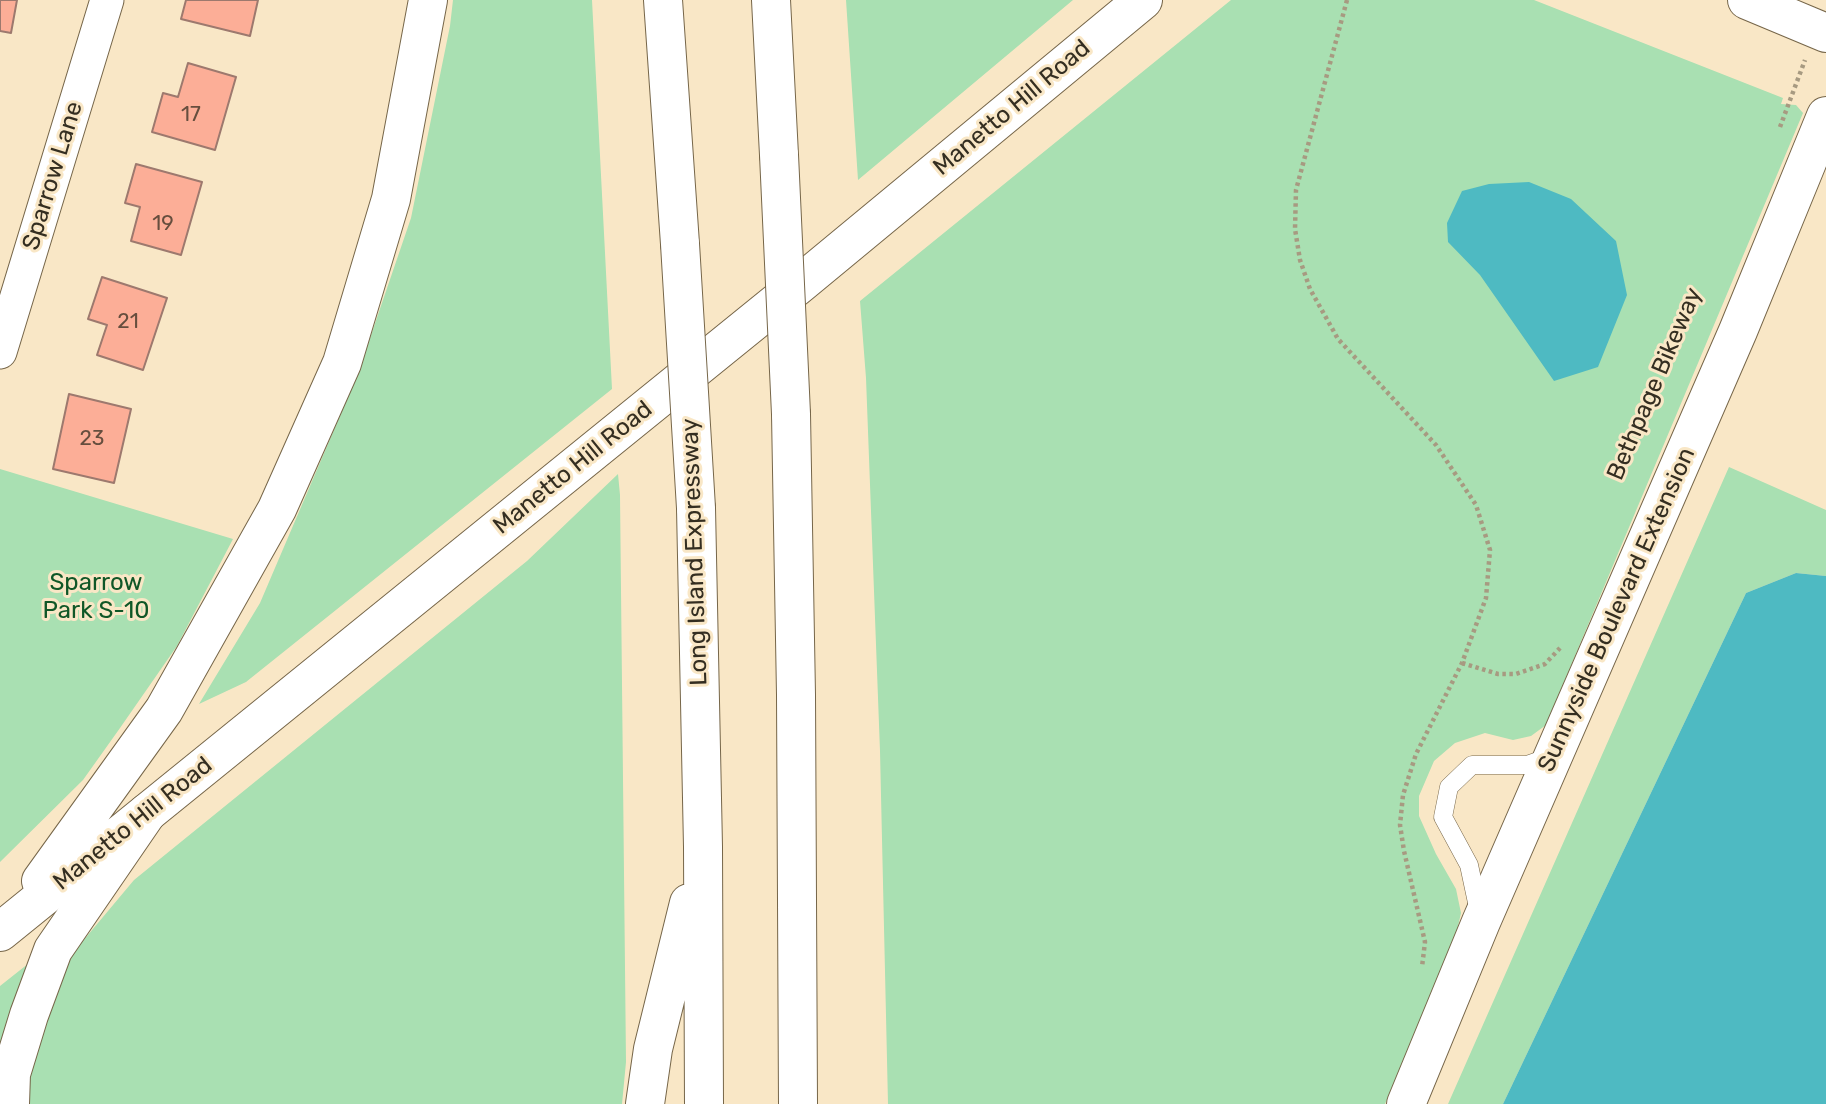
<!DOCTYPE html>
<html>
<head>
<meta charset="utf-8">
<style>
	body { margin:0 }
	canvas { display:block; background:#f9e7c6 }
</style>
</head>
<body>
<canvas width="1826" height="1104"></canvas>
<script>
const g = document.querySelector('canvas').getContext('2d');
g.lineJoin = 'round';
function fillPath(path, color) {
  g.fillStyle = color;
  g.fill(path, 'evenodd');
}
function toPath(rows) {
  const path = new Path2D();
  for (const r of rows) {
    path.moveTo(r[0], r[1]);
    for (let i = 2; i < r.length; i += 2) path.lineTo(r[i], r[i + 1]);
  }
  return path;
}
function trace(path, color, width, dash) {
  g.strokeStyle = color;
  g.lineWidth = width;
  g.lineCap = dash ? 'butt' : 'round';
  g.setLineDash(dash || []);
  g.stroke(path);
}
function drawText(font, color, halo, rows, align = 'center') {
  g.font = font + ' Rubik,sans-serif';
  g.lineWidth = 6;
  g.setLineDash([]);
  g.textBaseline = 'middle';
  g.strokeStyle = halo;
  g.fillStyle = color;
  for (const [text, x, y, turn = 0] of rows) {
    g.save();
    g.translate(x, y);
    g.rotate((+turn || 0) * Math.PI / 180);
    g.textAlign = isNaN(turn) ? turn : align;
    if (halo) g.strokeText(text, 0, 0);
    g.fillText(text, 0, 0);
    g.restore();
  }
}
fillPath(toPath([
	[453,0,592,0,612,389,246,682,199,704,260,603,357,376,411,218,450,26],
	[846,0,1073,0,858,180],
	[1231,0,1534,0,1783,98,1781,104,1796,105,1803,113,1546,725,1531,736,1513,740,1485,733,1455,743,1434,761,1419,796,1419,816,1436,854,1456,889,1461,913,1456,935,1385,1104,888,1104,880,751,866,378,860,301],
	[1729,467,1826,510,1826,576,1796,573,1746,593,1503,1104,1448,1104],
	[0,469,233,539,177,646,120,728,83,780,0,862],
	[618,474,620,495,626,1062,622,1104,27,1104,26,1091,56,973,134,880,527,561],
	[48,948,0,1073,0,986]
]), '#a9e0b2');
fillPath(toPath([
	[1529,182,1571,199,1616,241,1627,295,1598,367,1554,381,1480,275,1448,242,1447,223,1462,191,1489,184],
	[1796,573,1826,576,1826,1104,1503,1104,1746,593]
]), '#4ebac2');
const building = toPath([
	[0,0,17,0,11,33,0,31,0,0],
	[186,0,258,0,250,36,181,19,186,0],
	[188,63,236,77,215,150,152,132,163,93,178,97,188,63],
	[136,164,202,182,181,255,131,241,140,207,125,203,136,164],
	[102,277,167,298,143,370,97,355,107,325,88,319,102,277],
	[69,394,131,409,114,483,53,469,69,394]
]);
fillPath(building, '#fcae97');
trace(building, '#9d796e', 2);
const lane = toPath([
	[1479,912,1469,865,1443,817,1449,787,1472,765,1527,765,1550,757]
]);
const street = toPath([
	[0,352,107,0]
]);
const secondary = toPath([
	[1747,0,1826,33],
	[41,881,164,710,277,509,342,363,391,199,428,0],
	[0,932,801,283,1143,0],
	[1406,1104,1481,922,1738,331,1826,116]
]);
const highway = toPath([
	[663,0,680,244],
	[771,0,779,155],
	[791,414,796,695,798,1104],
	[696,508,703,847,704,1104],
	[10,1104,11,1074,29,1015,53,950,147,813],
	[645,1104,653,1049,689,903]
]);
trace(lane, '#766649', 19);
trace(street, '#766649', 35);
trace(secondary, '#766649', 40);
trace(highway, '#766649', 40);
trace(toPath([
	[1347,0,1296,190,1295,229,1300,260,1310,289,1338,339,1436,445,1476,505,1490,550,1486,598,1462,663,1416,754,1403,795,1400,825,1404,851,1425,942,1422,967],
	[1780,127,1805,60],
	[1462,663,1498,674,1516,674,1545,664,1560,648]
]), '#a79a81', 4.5, [3.5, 3.5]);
trace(lane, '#fff', 18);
trace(street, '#fff', 33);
trace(secondary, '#fff', 38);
trace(highway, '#fff', 38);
const highwayBridge = toPath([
	[779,155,791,414],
	[680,244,696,508]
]);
trace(highwayBridge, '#766649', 40, []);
trace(highwayBridge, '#fff', 38);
drawText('21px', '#664e3e', null, [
	["17",191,115],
	["19",163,224],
	["21",128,322],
	["23",92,439]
]);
drawText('24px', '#342e21', '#f9e7c6', [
	["Manetto Hill Road",1012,108,-40],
	["Sparrow Lane",53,176,-73],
	["Bethpage Bikeway",1655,384,-67],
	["Manetto Hill Road",573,468,-39],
	["Long Island Expressway",695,552,-92],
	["Sunnyside Boulevard Extension",1617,610,-66],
	["Manetto Hill Road",133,824,-39]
]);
drawText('24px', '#105727', '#f9e7c6', [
	["Sparrow",96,583],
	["Park S-10",96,611]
]);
</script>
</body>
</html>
